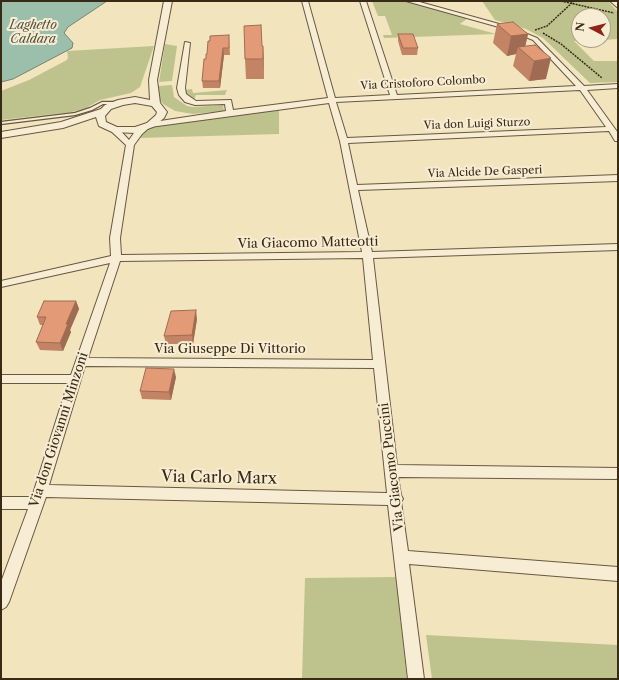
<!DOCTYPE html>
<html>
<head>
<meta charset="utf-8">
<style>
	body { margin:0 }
	#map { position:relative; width:619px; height:680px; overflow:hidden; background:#f2e4bd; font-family:"Libre Caslon Text",serif }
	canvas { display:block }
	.frame { position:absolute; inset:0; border:2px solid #392a16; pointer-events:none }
	.north { position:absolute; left:571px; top:8px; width:40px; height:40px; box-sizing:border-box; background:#f7edd4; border:1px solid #ab9f88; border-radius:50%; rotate:277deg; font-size:11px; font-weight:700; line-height:16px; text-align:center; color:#392a16 }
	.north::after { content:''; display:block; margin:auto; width:14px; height:18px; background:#8f2418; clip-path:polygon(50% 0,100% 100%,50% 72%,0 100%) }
</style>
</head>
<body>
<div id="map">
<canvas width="619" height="680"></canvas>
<div class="frame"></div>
<div class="north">N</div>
</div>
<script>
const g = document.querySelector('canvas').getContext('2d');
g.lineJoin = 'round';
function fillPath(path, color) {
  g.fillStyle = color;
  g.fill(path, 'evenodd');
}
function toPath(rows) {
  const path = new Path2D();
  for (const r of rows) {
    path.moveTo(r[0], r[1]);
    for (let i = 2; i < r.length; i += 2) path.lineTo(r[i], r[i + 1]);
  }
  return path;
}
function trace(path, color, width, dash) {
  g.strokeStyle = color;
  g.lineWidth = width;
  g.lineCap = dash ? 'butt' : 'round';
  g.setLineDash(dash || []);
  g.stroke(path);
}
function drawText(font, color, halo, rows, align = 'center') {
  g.font = font + ' "Libre Caslon Text",serif';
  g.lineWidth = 4;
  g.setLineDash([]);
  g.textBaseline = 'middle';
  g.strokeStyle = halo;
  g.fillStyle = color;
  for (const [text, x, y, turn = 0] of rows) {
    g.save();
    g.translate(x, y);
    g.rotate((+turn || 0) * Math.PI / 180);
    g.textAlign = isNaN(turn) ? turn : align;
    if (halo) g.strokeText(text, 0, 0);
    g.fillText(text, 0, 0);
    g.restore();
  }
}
fillPath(toPath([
	[372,1,404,1,439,10,468,18,460,24,496,34,384,38,383,35,392,35,385,16,378,16],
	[482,1,608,1,618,12,618,39,603,40,603,16,579,16,579,40,602,40,574,41,594,61,618,61,618,82,590,83,543,38,526,29,495,20],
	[165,44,177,46,172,81,159,82],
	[154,46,140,87,131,93,100,100,86,108,72,112,1,120,1,91,29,80,67,60,68,57,67,51],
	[172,85,174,97,187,106,193,107,223,105,224,111,193,114,175,111,163,104,158,97,158,86],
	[192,89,193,93,227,90,225,95,196,95,194,100,186,95,184,90],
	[279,108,279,134,139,138,143,131,151,127,169,122],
	[396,577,407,679,302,679,305,578],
	[426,635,618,645,618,679,432,679]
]), '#bec38e');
const water = toPath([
	[1,1,107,1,68,27,64,33,73,43,72,48,13,79,1,82,1,1]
]);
fillPath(water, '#9cbfab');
trace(water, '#74836f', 1);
const service = toPath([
	[102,102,116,102,118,103,116,104,103,104,92,110,75,115,1,124,1,122,75,113,90,108,102,102]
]);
const minor = toPath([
	[302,1,308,1,335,98,390,95,360,1,366,1,397,95,576,86,533,40,506,29,406,1,416,1,510,27,537,38,584,86,618,84,618,88,587,90,618,133,618,141,615,141,609,131,348,143,357,185,618,175,618,181,358,190,372,252,618,244,618,250,373,258,397,465,618,468,618,478,616,479,398,477,401,495,403,499,401,502,408,551,618,567,618,581,409,564,424,679,408,679,388,505,46,497,9,602,6,607,1,610,1,582,28,509,1,509,1,497,32,497,68,383,1,383,1,375,71,375,110,263,1,287,1,281,111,256,110,238,126,145,112,132,112,128,118,128,129,140,136,130,147,123,226,111,225,104,195,105,185,102,179,95,177,88,185,42,190,43,185,88,186,94,196,101,231,100,233,110,328,98,302,1],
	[580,90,606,127,347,138,336,102,580,90],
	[329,103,340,141,362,252,121,255,120,238,134,145,142,134,150,127,329,103],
	[363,258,373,360,88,358,120,261,363,258],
	[85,366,374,368,387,493,49,485,85,366],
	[610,1,616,1,618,3,618,8,610,1]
]);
const tertiary = toPath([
	[164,1,172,1,157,80,160,103,167,112,164,118,153,127,136,133,112,132,99,126,96,117,63,128,1,138,1,132,61,122,101,109,105,105,118,100,135,97,150,100,149,80,164,1],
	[135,103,152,106,157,112,156,115,147,123,135,127,117,127,106,122,105,116,111,109,123,105,135,103]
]);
trace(service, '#675840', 2.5);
trace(minor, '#675840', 2);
trace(tertiary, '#675840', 2);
trace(toPath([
	[561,1,614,13],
	[535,30,547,26,574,1],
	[543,33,561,44,602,78]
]), '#392a16', 1.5, [2, 1]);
fillPath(service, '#f7edd4');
fillPath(minor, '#f7edd4');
fillPath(tertiary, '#f7edd4');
fillPath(toPath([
	[497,24,528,34,525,46,546,79,529,81,513,66,516,54,507,56,493,43],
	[398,34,418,48,417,55,402,55,398,41],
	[229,35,230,55,224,55,220,88,203,88,202,81,206,59,207,54],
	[262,46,263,46,264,79,246,79,245,59],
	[76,301,79,309,70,330,71,332,63,351,40,350,36,342,43,325,40,325,37,317],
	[197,319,193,344,166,344,164,336],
	[176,377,171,400,142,399,140,391]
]), '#c38465');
fillPath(toPath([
	[528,34,524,52,518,47,516,54,507,56,511,36],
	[263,46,264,65,264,79,263,59],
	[223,48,224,55,220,88,219,81],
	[551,58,546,79,529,81,534,61],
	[76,301,79,309,70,330,71,332,63,351,60,343,66,324],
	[196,310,197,319,193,344,192,335],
	[174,369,176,377,171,400,169,392]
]), '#9f6c53');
const building = toPath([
	[513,22,528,34,511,36,497,24,513,22],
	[261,25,262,46,263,46,263,59,245,59,244,26,261,25],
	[398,34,413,34,418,48,403,48,398,34],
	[229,35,229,48,223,48,219,81,202,81,204,59,206,59,206,54,207,54,208,41,210,41,210,36,229,35],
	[535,45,551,58,534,61,518,47,535,45],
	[44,301,76,301,66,324,68,324,60,343,36,342,46,317,37,317,44,301],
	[196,310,192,335,164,336,171,311,196,310],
	[146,368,174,369,169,392,140,391,146,368]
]);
fillPath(building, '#e39a76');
trace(building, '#9f6c53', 1);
drawText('11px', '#392a16', '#f7edd4', [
	["Via Cristoforo Colombo",423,83,-3],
	["Via don Luigi Sturzo",477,124,-2],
	["Via Alcide De Gasperi",485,172,-2]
]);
drawText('italic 12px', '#524f3b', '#f7edd4', [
	["Laghetto",33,26],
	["Caldara",33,40]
]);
drawText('13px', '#392a16', '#f7edd4', [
	["Via Giacomo Matteotti",308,243,-1],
	["Via Giuseppe Di Vittorio",230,349],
	["Via don Giovanni Minzoni",59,430,-72],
	["Via Giacomo Puccini",392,467,-97]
]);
drawText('16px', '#392a16', '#f7edd4', [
	["Via Carlo Marx",219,478,1]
]);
</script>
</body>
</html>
